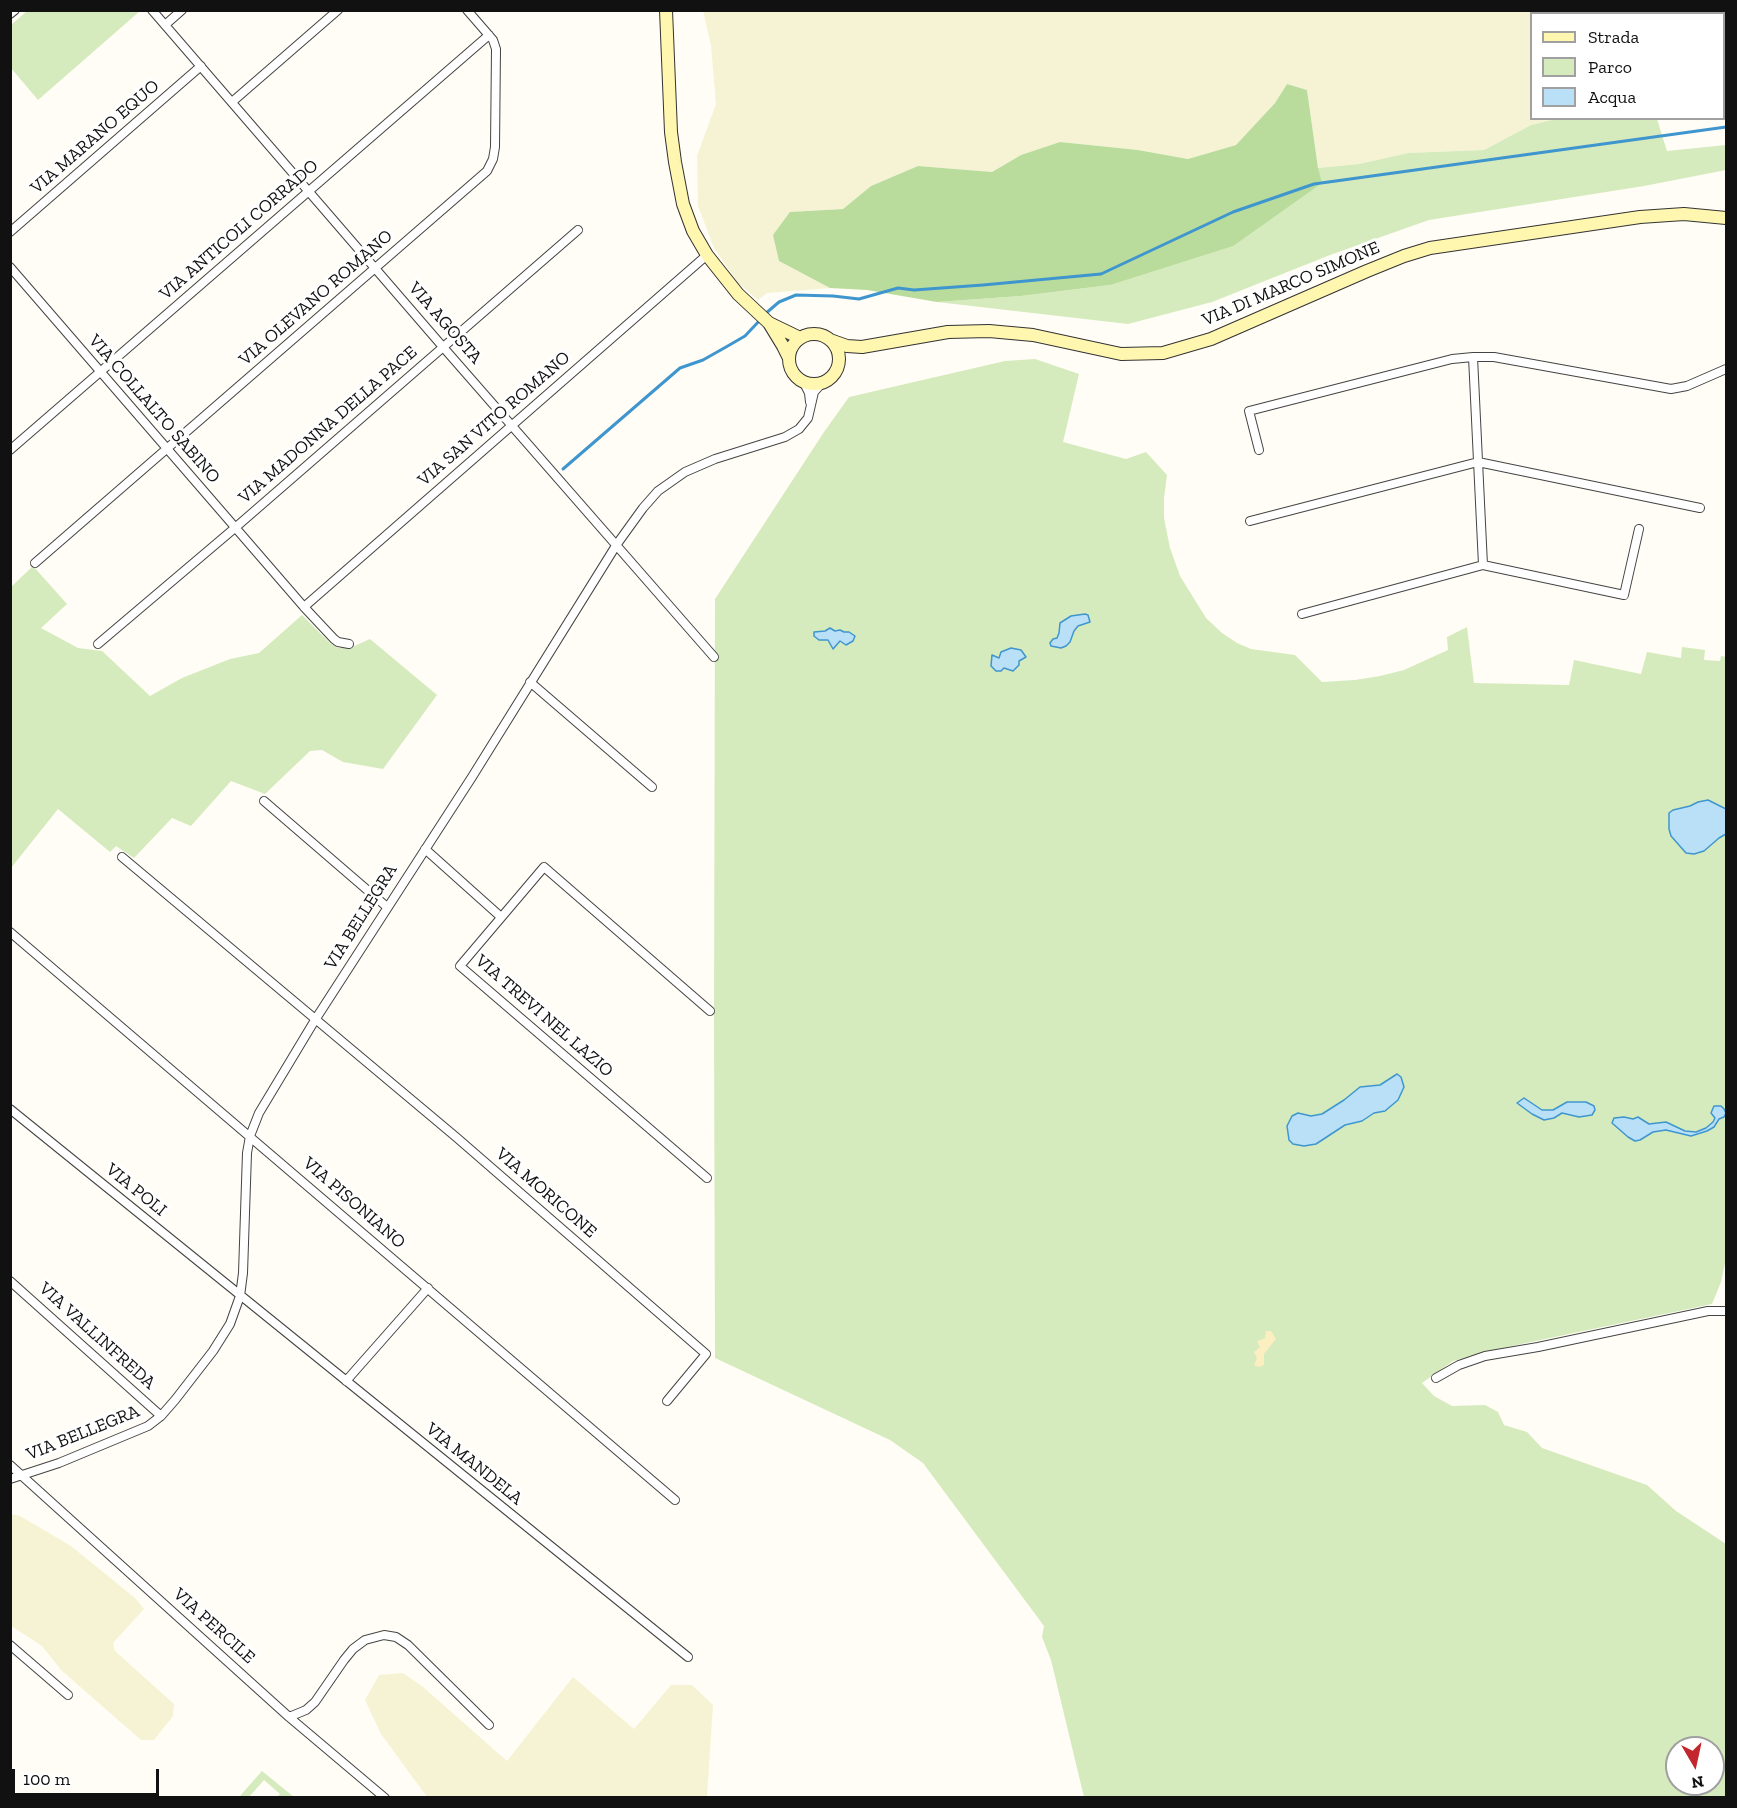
<!DOCTYPE html>
<html>
<head>
<meta charset="utf-8">
<style>
	body { margin:0 }
	#map { position:relative; width:1737px; height:1808px; overflow:hidden; background:#fffdf5; font-family:"Zilla Slab",serif }
	canvas { display:block }
	.frame { position:absolute; inset:0; border:12px solid #111; pointer-events:none }
	.legend { position:absolute; left:1530px; top:12px; width:195px; height:108px; box-sizing:border-box; background:#fff; border:2px solid #a0a0a0; margin:0; padding:8px 10px; list-style:none; font-size:18px; color:#111 }
	.legend li { display:flex; align-items:center; gap:12px; height:30px }
	.legend b { width:30px; border:2px solid #a0a0a0 }
	.north { position:absolute; left:1665px; top:1736px; width:60px; height:60px; box-sizing:border-box; background:#fff; border:2px solid #a0a0a0; border-radius:50%; rotate:171deg; font-size:16px; font-weight:700; line-height:24px; text-align:center; color:#111 }
	.north::after { content:''; display:block; margin:auto; width:21px; height:27px; background:#c4262e; clip-path:polygon(50% 0,100% 100%,50% 72%,0 100%) }
	.scale { position:absolute; left:12px; top:1769px; width:147px; height:27px; box-sizing:border-box; border:3px solid #111; border-top:0; padding-left:8px; font-size:18px; line-height:21px; white-space:nowrap; color:#111; -webkit-text-stroke:4px #fff; paint-order:stroke }
</style>
</head>
<body>
<div id="map">
<canvas width="1737" height="1808"></canvas>
<div class="frame"></div>
<ul class="legend">
<li><b style="height:8px;background:#fff6b0"></b>Strada</li>
<li><b style="height:16px;background:#d5ebbd"></b>Parco</li>
<li><b style="height:16px;background:#b9e0f7"></b>Acqua</li>
</ul>
<div class="north">N</div>
<div class="scale">100 m</div>
</div>
<script>
const g = document.querySelector('canvas').getContext('2d');
g.lineJoin = 'round';
function fillPath(path, color) {
  g.fillStyle = color;
  g.fill(path, 'evenodd');
}
function toPath(rows) {
  const path = new Path2D();
  for (const r of rows) {
    if (r.length === 3) {
      path.moveTo(r[0] + r[2], r[1]);
      path.arc(r[0], r[1], r[2], 0, 2 * Math.PI);
      continue;
    }
    path.moveTo(r[0], r[1]);
    for (let i = 2; i < r.length; i += 2) path.lineTo(r[i], r[i + 1]);
  }
  return path;
}
function trace(path, color, width, dash) {
  g.strokeStyle = color;
  g.lineWidth = width;
  g.lineCap = dash ? 'butt' : 'round';
  g.setLineDash(dash || []);
  g.stroke(path);
}
function drawText(font, color, halo, rows, align = 'center') {
  g.font = font + ' "Zilla Slab",serif';
  g.lineWidth = 6;
  g.setLineDash([]);
  g.textBaseline = 'middle';
  g.strokeStyle = halo;
  g.fillStyle = color;
  for (const [text, x, y, turn = 0] of rows) {
    g.save();
    g.translate(x, y);
    g.rotate((+turn || 0) * Math.PI / 180);
    g.textAlign = isNaN(turn) ? turn : align;
    if (halo) g.strokeText(text, 0, 0);
    g.fillText(text, 0, 0);
    g.restore();
  }
}
fillPath(toPath([
	[703,11,1726,11,1726,112,1724,112,1724,14,1532,14,1532,118,1561,119,1531,125,1484,150,1408,153,1359,164,1318,168,1307,90,1287,84,1275,103,1236,145,1188,159,1138,150,1060,142,1021,155,992,172,918,166,871,186,843,209,790,212,779,261,830,288,767,293,758,300,737,282,714,248,698,206,697,156,716,104,711,46],
	[11,1514,20,1516,71,1546,135,1598,144,1609,113,1643,115,1651,174,1704,173,1716,154,1740,141,1740,61,1670,42,1646,11,1626],
	[403,1673,423,1687,507,1761,573,1677,634,1729,671,1685,692,1685,713,1705,707,1797,427,1797,381,1734,365,1700,379,1675]
]), '#f6f3d4');
fillPath(toPath([
	[27,11,139,10,140,11,38,100,11,68,11,25],
	[1561,118,1657,119,1667,151,1726,145,1726,170,1644,186,1429,220,1330,255,1212,302,1128,324,937,302,1021,296,1110,285,1318,168,1359,164,1408,153,1484,150,1531,125],
	[1035,359,1079,374,1063,442,1126,459,1146,452,1167,475,1164,498,1164,518,1170,548,1180,576,1206,618,1222,633,1237,643,1251,649,1295,655,1322,682,1355,680,1380,676,1404,670,1448,650,1447,637,1467,627,1474,683,1569,685,1574,660,1641,674,1647,652,1681,658,1682,647,1705,650,1704,660,1720,661,1721,656,1726,657,1726,1210,1725,1212,1725,1263,1721,1282,1712,1304,1488,1351,1453,1361,1422,1383,1434,1396,1452,1406,1485,1405,1498,1412,1504,1425,1527,1432,1542,1448,1647,1485,1676,1511,1726,1544,1726,1797,1084,1797,1051,1660,1042,1637,1044,1626,923,1463,890,1440,715,1358,714,1020,715,599,824,432,849,397,1005,361],
	[1677,1748,1713,1748,1713,1784,1677,1784],
	[33,566,67,604,41,628,78,648,102,651,150,696,182,678,230,659,259,653,302,615,330,643,338,648,350,648,370,639,437,695,383,769,343,762,322,750,310,751,265,794,231,781,191,826,172,818,134,858,116,846,110,852,58,809,11,868,11,587],
	[262,1771,294,1797,277,1797,280,1794,264,1780,249,1797,239,1797]
]), '#d5ebbd');
fillPath(toPath([
	[1287,84,1307,90,1318,168,1322,183,1233,246,1110,285,1021,296,937,302,867,290,830,288,779,261,773,235,790,212,843,209,871,186,918,166,992,172,1021,155,1060,142,1138,150,1188,159,1236,145,1275,103]
]), '#b9dc9c');
fillPath(toPath([
	[1266,1331,1271,1331,1276,1339,1264,1354,1264,1365,1259,1367,1254,1365,1257,1358,1254,1352,1260,1347,1257,1341,1265,1338]
]), '#fbeec1');
const water = toPath([
	[1085,614,1088,615,1090,622,1078,626,1074,631,1070,642,1066,646,1061,648,1051,646,1050,643,1053,639,1057,638,1059,633,1060,623,1071,616,1085,614],
	[830,628,835,631,840,630,844,632,849,632,855,636,853,641,846,645,840,641,833,649,828,640,819,640,814,636,814,632,825,631,830,628],
	[1011,648,1021,650,1026,657,1019,661,1019,665,1013,671,1004,668,1001,671,996,671,991,666,992,655,999,658,1001,652,1011,648],
	[1708,800,1726,809,1726,834,1719,838,1704,851,1694,854,1686,853,1671,836,1669,829,1669,813,1673,810,1690,806,1698,802,1708,800],
	[1397,1074,1401,1077,1404,1087,1398,1100,1385,1111,1374,1113,1362,1121,1345,1125,1316,1144,1304,1146,1293,1144,1289,1140,1287,1126,1292,1116,1298,1113,1311,1116,1322,1114,1344,1100,1360,1087,1380,1085,1397,1074],
	[1524,1098,1542,1110,1553,1110,1567,1102,1586,1102,1594,1106,1595,1110,1592,1115,1579,1117,1562,1113,1554,1118,1544,1120,1532,1114,1517,1103,1524,1098],
	[1714,1106,1721,1106,1724,1109,1726,1113,1724,1117,1719,1119,1714,1127,1707,1131,1691,1136,1666,1130,1653,1132,1640,1140,1635,1141,1628,1137,1612,1123,1614,1118,1624,1117,1633,1119,1638,1117,1649,1124,1666,1122,1685,1131,1696,1132,1706,1128,1713,1122,1715,1118,1711,1113,1714,1106]
]);
fillPath(water, '#b9e0f7');
trace(water, '#3f96cf', 1.5);
trace(toPath([
	[765,314,779,302,796,295,833,296,859,299,898,288,914,290,983,285,1101,274,1233,212,1314,184,1726,127],
	[563,469,680,368,703,360,726,347,745,336,761,319]
]), '#3f96cf', 3);
const street = toPath([
	[152,10,443,347,714,657],
	[10,14,15,10],
	[165,25,182,10],
	[232,102,338,10],
	[10,232,201,66],
	[10,267,304,607,334,639,338,642,349,644],
	[803,381,809,393,810,402],
	[10,450,489,35],
	[1259,450,1249,411,1452,359,1473,357],
	[1250,521,1478,462,1700,508],
	[1639,529,1624,595,1483,565,1473,357,1494,357,1671,389,1687,386,1726,369],
	[35,563,487,171,493,159,495,147,496,49,493,40,467,10],
	[304,607,707,255],
	[1302,614,1483,565],
	[98,644,236,527,578,230],
	[530,682,652,787],
	[264,801,387,907],
	[425,849,501,917],
	[122,857,456,1137,706,1354,667,1401],
	[10,932,675,1500],
	[10,1109,688,1657],
	[707,1178,460,966,544,867,710,1011],
	[10,1281,161,1416],
	[1436,1378,1459,1365,1485,1356,1538,1347,1708,1311,1726,1311],
	[346,1381,428,1288],
	[10,1465,289,1717,385,1798],
	[10,1479,59,1463,148,1426,161,1416,175,1400,213,1351,230,1324,240,1296,243,1273,247,1153,250,1136,259,1113,315,1020,472,777,617,544,643,508,658,491,685,472,715,459,785,437,799,429,808,418,814,392,823,382],
	[10,1645,68,1695],
	[289,1717,306,1710,315,1702,344,1660,353,1649,365,1640,384,1635,396,1637,408,1645,489,1725]
]);
const secondary = toPath([
	[666,10,671,132,675,162,683,204,693,231,707,255,738,294,769,323,800,338],
	[769,323,783,346,789,358],
	[814,359,25],
	[830,340,847,346,862,347,948,332,989,331,1033,335,1121,354,1163,353,1211,339,1367,271,1404,256,1430,248,1640,217,1684,214,1726,218]
]);
trace(street, '#444', 10);
trace(secondary, '#333', 14);
trace(street, '#fff', 8);
trace(secondary, '#fff6b0', 12);
drawText('18px', '#111', '#fff', [
	["VIA MARANO EQUO",95,137,-41],
	["VIA ANTICOLI CORRADO",239,230,-41],
	["VIA DI MARCO SIMONE",1291,284,-23],
	["VIA OLEVANO ROMANO",316,298,-41],
	["VIA AGOSTA",445,323,49],
	["VIA COLLALTO SABINO",154,409,49],
	["VIA SAN VITO ROMANO",494,419,-41],
	["VIA MADONNA DELLA PACE",328,425,-41],
	["VIA BELLEGRA",361,917,-58],
	["VIA TREVI NEL LAZIO",544,1016,41],
	["VIA POLI",136,1190,39],
	["VIA MORICONE",546,1193,41],
	["VIA PISONIANO",354,1203,41],
	["VIA VALLINFREDA",97,1336,42],
	["VIA BELLEGRA",83,1433,-22],
	["VIA MANDELA",474,1464,39],
	["VIA PERCILE",214,1626,42]
]);
</script>
</body>
</html>
